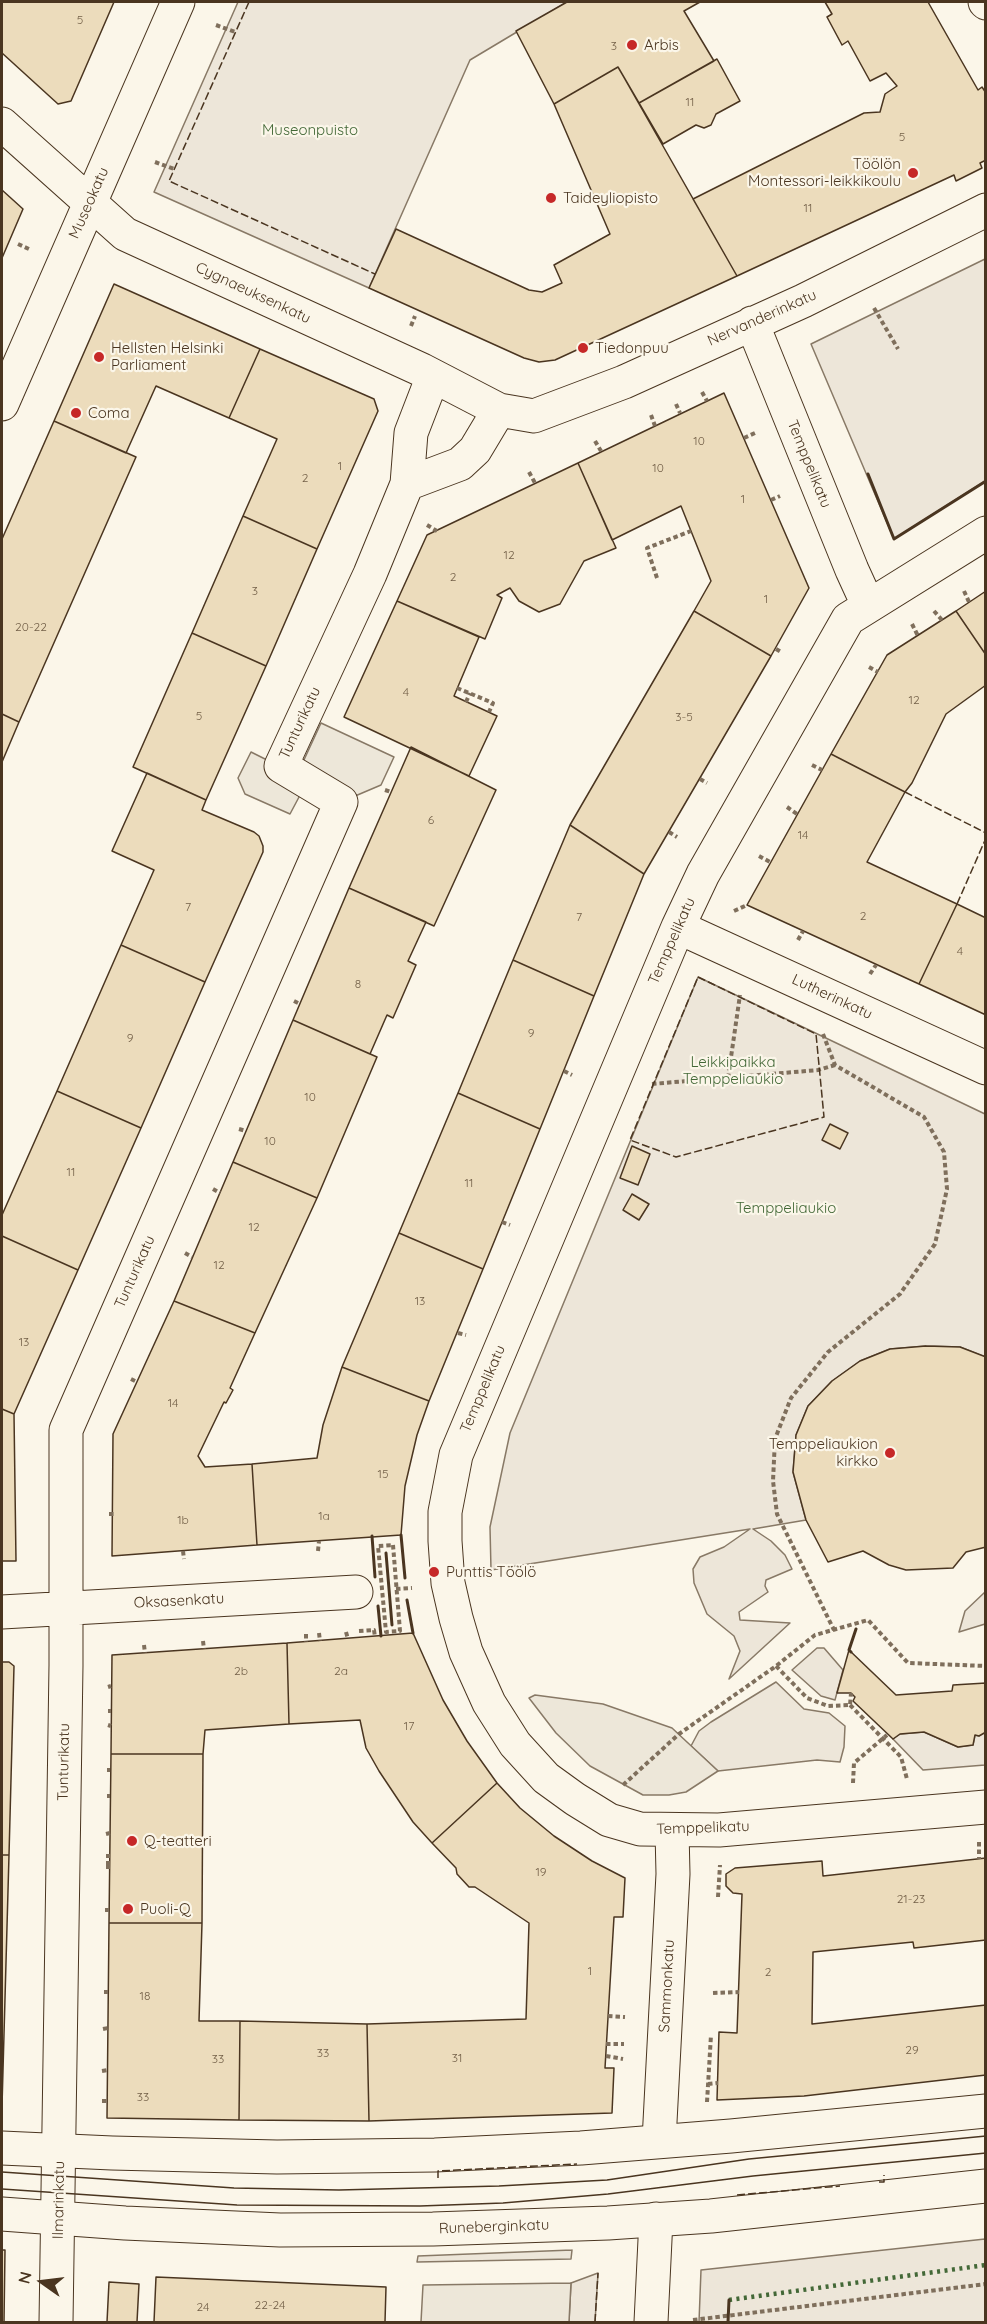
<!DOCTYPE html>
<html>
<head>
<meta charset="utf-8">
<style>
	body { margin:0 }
	#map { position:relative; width:987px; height:2324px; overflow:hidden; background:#fbf6e9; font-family:Quicksand,sans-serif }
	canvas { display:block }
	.frame { position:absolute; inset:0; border:3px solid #4a3520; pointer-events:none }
	.north { position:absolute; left:12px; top:2252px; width:60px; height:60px; -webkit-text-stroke:4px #fbf6e9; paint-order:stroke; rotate:284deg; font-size:16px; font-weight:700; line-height:24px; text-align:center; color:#4a3520 }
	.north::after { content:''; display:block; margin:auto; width:21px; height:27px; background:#4a3520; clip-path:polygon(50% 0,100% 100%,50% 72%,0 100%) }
</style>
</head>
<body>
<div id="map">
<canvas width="987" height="2324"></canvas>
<div class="frame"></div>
<div class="north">N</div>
</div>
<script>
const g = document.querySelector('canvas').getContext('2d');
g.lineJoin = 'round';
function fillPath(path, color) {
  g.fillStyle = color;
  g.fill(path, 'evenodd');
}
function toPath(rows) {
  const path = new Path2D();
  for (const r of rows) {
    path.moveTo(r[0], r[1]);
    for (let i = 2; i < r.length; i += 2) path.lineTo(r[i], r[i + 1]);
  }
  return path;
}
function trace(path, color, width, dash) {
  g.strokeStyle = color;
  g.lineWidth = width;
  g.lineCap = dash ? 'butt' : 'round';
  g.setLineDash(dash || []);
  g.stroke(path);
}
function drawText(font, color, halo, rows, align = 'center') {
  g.font = font + ' Quicksand,sans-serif';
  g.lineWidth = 4.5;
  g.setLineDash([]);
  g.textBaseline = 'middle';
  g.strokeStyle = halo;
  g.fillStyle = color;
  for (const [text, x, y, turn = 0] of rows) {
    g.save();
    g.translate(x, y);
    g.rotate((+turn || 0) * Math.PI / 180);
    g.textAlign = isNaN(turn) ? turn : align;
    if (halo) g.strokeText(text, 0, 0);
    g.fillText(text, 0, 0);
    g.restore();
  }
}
const green = toPath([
	[238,2,567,2,470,60,369,288,154,192,238,2],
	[985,259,985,481,894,539,811,344,985,259],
	[698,977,985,1114,985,1357,960,1347,926,1346,890,1349,860,1361,832,1381,808,1406,796,1435,793,1472,806,1520,753,1529,771,1541,785,1555,792,1569,766,1580,765,1586,768,1592,739,1612,740,1620,790,1623,729,1679,740,1651,734,1636,707,1614,694,1583,693,1569,700,1557,724,1547,750,1529,491,1570,490,1527,510,1433,698,977],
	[985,1592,985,1624,959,1632,965,1611,985,1592],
	[817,1648,824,1648,843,1670,835,1700,821,1696,792,1670,817,1648],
	[776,1682,804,1709,829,1713,845,1726,844,1747,840,1762,817,1760,718,1771,691,1746,699,1731,711,1722,776,1682],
	[924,1732,958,1747,973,1745,975,1735,979,1736,985,1732,985,1765,923,1770,893,1739,900,1734,924,1732],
	[985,2239,985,2322,699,2322,701,2270,985,2239],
	[572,2250,571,2259,417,2262,418,2256,572,2250],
	[598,2273,595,2322,569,2322,571,2283,598,2273]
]);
fillPath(green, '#ede6d9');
trace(green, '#887966', 1.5);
const parking = toPath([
	[321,723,394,757,381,785,341,802,307,782,290,814,245,794,238,778,251,752,297,775,321,723],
	[535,1695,603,1704,672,1728,718,1771,686,1792,669,1795,643,1795,590,1766,556,1733,529,1698,535,1695],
	[571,2283,569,2322,421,2322,423,2285,571,2283]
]);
fillPath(parking, '#ede7d9');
trace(parking, '#887966', 1.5);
const building = toPath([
	[2,2,114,2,71,101,58,104,2,53,2,2],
	[567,2,700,2,684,11,714,61,639,103,618,67,554,104,516,31,567,2],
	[825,2,928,2,978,90,982,87,986,93,986,160,980,163,982,168,956,181,954,175,737,276,693,199,864,113,880,112,885,94,897,86,886,73,870,81,848,41,842,45,827,17,832,14,825,2],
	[717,59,740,101,716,114,711,125,704,128,696,125,663,144,639,103,717,59],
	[618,67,737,276,555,360,539,362,524,358,369,288,396,229,529,290,542,292,562,283,554,265,610,234,554,104,618,67],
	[2,190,23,209,2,258,2,190],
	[114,284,260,349,229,418,156,386,126,453,54,421,114,284],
	[260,349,374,399,378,411,317,549,243,516,277,439,229,418,260,349],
	[724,393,809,588,771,656,694,611,711,581,681,506,612,540,578,463,724,393],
	[54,421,136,457,19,722,2,714,2,539,54,421],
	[578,463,616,548,584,561,560,604,539,612,519,601,510,588,497,595,502,598,485,639,397,601,427,535,578,463],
	[243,516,317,549,266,666,192,633,243,516],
	[986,591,986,655,956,611,986,591],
	[397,601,479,637,454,696,497,716,469,776,344,717,397,601],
	[694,611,771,656,644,874,570,825,694,611],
	[956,611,986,655,986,685,946,714,912,783,905,792,831,754,887,655,956,611],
	[192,633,266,666,206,800,133,767,192,633],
	[2,714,19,722,2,762,2,714],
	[411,747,496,790,434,926,349,888,411,747],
	[831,754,905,792,867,862,957,904,919,984,747,905,831,754],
	[147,773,206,800,202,810,254,832,259,836,263,846,263,852,205,982,121,945,154,870,112,851,147,773],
	[570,825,644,874,594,996,513,960,570,825],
	[349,888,426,922,408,961,416,965,393,1018,387,1015,370,1054,293,1020,349,888],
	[957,904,986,918,986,1015,919,984,957,904],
	[121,945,205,982,141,1128,57,1091,121,945],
	[513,960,594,996,540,1129,458,1093,513,960],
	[293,1020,377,1057,317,1198,233,1162,293,1020],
	[57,1091,141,1128,78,1270,2,1236,2,1215,57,1091],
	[458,1093,540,1129,483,1269,399,1233,458,1093],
	[830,1124,848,1133,840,1149,822,1140,830,1124],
	[632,1146,650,1154,638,1185,620,1178,632,1146],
	[233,1162,317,1198,255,1333,174,1301,233,1162],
	[632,1194,649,1204,639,1220,623,1210,632,1194],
	[399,1233,483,1269,429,1401,342,1367,399,1233],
	[2,1236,78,1270,14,1414,2,1409,2,1236],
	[174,1301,255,1333,230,1388,233,1390,226,1403,224,1402,198,1456,205,1467,252,1464,257,1545,112,1556,113,1434,174,1301],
	[926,1346,960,1347,986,1357,986,1547,966,1552,953,1568,906,1570,889,1565,863,1551,828,1562,806,1520,793,1472,796,1435,808,1406,832,1381,860,1361,890,1349,926,1346],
	[342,1367,429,1401,417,1435,405,1486,401,1535,257,1545,252,1464,317,1458,323,1425,342,1367],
	[2,1409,14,1414,16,1561,2,1561,2,1409],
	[413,1633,443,1700,467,1741,497,1783,432,1843,413,1822,379,1771,366,1748,360,1720,289,1724,287,1643,413,1633],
	[287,1643,289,1724,205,1730,203,1754,111,1754,112,1655,287,1643],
	[849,1650,896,1695,952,1691,953,1685,986,1683,986,1732,979,1736,975,1735,973,1745,958,1747,924,1732,900,1734,893,1739,853,1701,855,1697,851,1693,837,1693,849,1650],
	[2,1662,9,1662,14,1666,9,1855,2,1855,2,1662],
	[111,1754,203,1754,202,1923,109,1923,111,1754],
	[497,1783,520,1808,554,1836,592,1861,625,1878,623,1917,614,1917,605,2068,614,2068,612,2113,369,2121,367,2024,526,2019,529,1923,475,1887,469,1887,457,1874,456,1868,432,1843,497,1783],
	[2,1855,9,1855,2,2106,2,1855],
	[986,1858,986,1940,914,1948,913,1942,813,1952,812,2024,986,2005,986,2075,804,2096,717,2100,719,2032,737,2033,742,1894,733,1893,726,1886,726,1874,735,1868,822,1861,823,1876,986,1858],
	[109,1923,202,1923,199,2021,240,2021,239,2120,107,2118,109,1923],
	[240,2021,367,2024,369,2121,239,2120,240,2021],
	[2,2250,5,2250,4,2322,2,2322,2,2250],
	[156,2277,386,2287,385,2322,154,2322,156,2277],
	[109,2282,139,2284,137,2322,107,2322,109,2282]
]);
fillPath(building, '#ecdcbc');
trace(building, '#4a3520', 1.5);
const minor = toPath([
	[985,2,986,3],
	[2,124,125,234,422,370,499,410,534,416,624,382,803,301,986,210],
	[752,323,852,570,868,605],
	[2,404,178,2],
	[407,484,460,464,475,450,499,410],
	[986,533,848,619,703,874,678,927,456,1455,445,1512,445,1541,448,1583,456,1618,466,1652,489,1703,515,1744,546,1778,575,1799,609,1820,640,1829,719,1830,986,1807],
	[678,927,986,1068],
	[2,1612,356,1592],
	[659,2141,673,1874,672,1831],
	[56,2322,66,1665,66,1430,341,802,281,766,370,574,407,484,411,433,433,376],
	[651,2322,656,2219]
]);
const secondary = toPath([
	[2,2148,112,2153,277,2157,435,2155,581,2148,731,2136,986,2111],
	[2,2214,125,2223,280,2230,433,2229,608,2223,711,2216,986,2186]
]);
trace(minor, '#4a3520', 35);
trace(secondary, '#4a3520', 35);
trace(toPath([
	[216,25,235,32],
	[155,162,174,169],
	[18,244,31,250],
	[874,308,898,349],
	[411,326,415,316],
	[702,392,707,401],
	[676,404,680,413],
	[651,415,655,426],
	[744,438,755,433],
	[595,441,601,451],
	[529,472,535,483],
	[771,500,780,496],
	[427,525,437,531],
	[657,578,647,548,691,531],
	[964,591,969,602],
	[934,611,942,620],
	[912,624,918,636],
	[776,649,781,652],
	[869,667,878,672],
	[457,688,493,703,489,712],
	[466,702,470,693],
	[812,765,822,770],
	[700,779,707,783],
	[385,790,391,792],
	[787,807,797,814],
	[669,832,677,837],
	[759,856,770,862],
	[734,911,747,905],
	[798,940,803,931],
	[870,974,876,965],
	[294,1001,300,1004],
	[823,1034,835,1065,924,1117,944,1152,947,1189,935,1244,900,1294,828,1352,791,1398,775,1439,773,1481,777,1514,834,1630],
	[564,1071,572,1075],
	[728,1078,740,995],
	[652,1084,818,1070,835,1065],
	[239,1129,246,1131],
	[213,1189,220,1193],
	[502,1222,510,1225],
	[185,1253,192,1257],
	[458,1333,466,1335],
	[131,1379,137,1382],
	[109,1514,114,1514],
	[393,1545,400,1631,386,1632,378,1546,393,1545],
	[183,1551,184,1559],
	[318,1551,319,1541],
	[396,1589,412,1588],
	[359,1631,374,1630,375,1637],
	[346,1632,348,1639],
	[319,1633,320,1641],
	[306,1634,306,1642],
	[203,1641,204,1649],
	[144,1645,145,1653],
	[776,1666,807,1698,828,1706,850,1705,851,1693],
	[108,1687,111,1686],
	[850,1705,901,1757,907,1779],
	[108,1711,111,1711],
	[108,1725,111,1726],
	[107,1770,110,1770],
	[853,1783,854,1763,887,1735],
	[623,1785,679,1734,776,1666,815,1635,868,1620,908,1663,986,1666],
	[107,1796,110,1796],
	[106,1834,110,1833],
	[979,1842,979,1859],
	[106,1856,110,1856],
	[106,1863,110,1863],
	[106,1867,110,1867],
	[718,1897,720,1865],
	[105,1910,109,1910],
	[104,1992,108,1992],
	[713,1993,739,1992],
	[608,2016,625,2017],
	[103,2029,108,2028],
	[606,2044,624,2044],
	[606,2056,623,2059],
	[102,2071,108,2070],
	[708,2084,718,2083],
	[102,2101,108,2101],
	[707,2102,711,2035],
	[693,2320,986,2284]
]), '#7f6f5c', 4, [4.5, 3]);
trace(minor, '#fbf6e9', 33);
trace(secondary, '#fbf6e9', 33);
trace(toPath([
	[2,2172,234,2188,339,2190,499,2186,607,2180,749,2159,986,2136],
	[2,2189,237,2205,420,2206,503,2203,608,2194,753,2176,986,2153]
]), '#4a3520', 1.5);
trace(toPath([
	[729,2300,986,2265]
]), '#436837', 4.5, [3, 4.5]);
trace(toPath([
	[249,2,169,181,375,274],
	[905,792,986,833],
	[957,904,986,838],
	[698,977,816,1034,824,1117,676,1157,630,1140,698,977],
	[438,2178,438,2171,577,2164],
	[879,2182,884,2182,884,2175],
	[737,2195,840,2186],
	[595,2322,598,2273]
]), '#4a3520', 1.5, [8, 3]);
trace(toPath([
	[868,474,894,539,986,481],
	[401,1535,405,1578],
	[372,1536,375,1577],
	[386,1553,392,1625],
	[407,1600,413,1633],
	[378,1606,381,1636],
	[851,1652,849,1650,856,1629],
	[728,2322,729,2300]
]), '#4a3520', 3);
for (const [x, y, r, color] of [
	[632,45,6,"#c62828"],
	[913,173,6,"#c62828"],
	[551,198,6,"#c62828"],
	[583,348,6,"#c62828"],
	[99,357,6,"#c62828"],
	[76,413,6,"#c62828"],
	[890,1453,6,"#c62828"],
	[434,1572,6,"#c62828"],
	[132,1841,6,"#c62828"],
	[128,1909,6,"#c62828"]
]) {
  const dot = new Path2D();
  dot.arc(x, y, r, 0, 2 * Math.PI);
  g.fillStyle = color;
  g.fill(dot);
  trace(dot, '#fbf6e9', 2);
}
drawText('12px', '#725f47', null, [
	["5",80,20],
	["3",614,46],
	["11",690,102],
	["5",902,137],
	["11",808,208],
	["10",699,441],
	["1",340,466],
	["10",658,468],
	["2",305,478],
	["1",743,499],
	["12",509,555],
	["2",453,577],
	["3",255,591],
	["1",766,599],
	["20-22",31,627],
	["4",406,692],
	["12",914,700],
	["5",199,716],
	["3-5",684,717],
	["6",431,820],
	["14",803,835],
	["7",188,907],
	["2",863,916],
	["7",579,917],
	["4",960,951],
	["8",358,984],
	["9",531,1033],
	["9",130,1038],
	["10",310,1097],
	["10",270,1141],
	["11",71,1172],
	["11",469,1183],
	["12",254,1227],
	["12",219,1265],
	["13",420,1301],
	["13",24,1342],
	["14",173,1403],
	["15",383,1474],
	["1a",324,1516],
	["1b",183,1520],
	["2b",241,1671],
	["2a",341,1671],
	["17",409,1726],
	["19",541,1872],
	["21-23",911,1899],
	["1",590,1971],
	["2",768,1972],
	["18",145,1996],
	["29",912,2050],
	["33",323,2053],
	["31",457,2058],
	["33",218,2059],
	["33",143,2097],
	["22-24",270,2305],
	["24",203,2307]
]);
drawText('15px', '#4a3520', '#fbf6e9', [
	["Arbis",644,45],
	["Töölön",901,164,"right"],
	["Montessori-leikkikoulu",901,181,"right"],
	["Taideyliopisto",563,198],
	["Hellsten Helsinki",111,348],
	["Parliament",111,365],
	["Tiedonpuu",595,348],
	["Coma",88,413],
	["Temppeliaukion",878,1444,"right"],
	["kirkko",878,1461,"right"],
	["Punttis Töölö",446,1572],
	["Q-teatteri",144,1841],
	["Puoli-Q",140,1909]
], 'left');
drawText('15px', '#436837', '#fbf6e9', [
	["Museonpuisto",310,130],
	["Leikkipaikka",733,1062],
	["Temppeliaukio",733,1079],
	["Temppeliaukio",786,1208]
]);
drawText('15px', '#4a3520', '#fbf6e9', [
	["Museokatu",89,203,-66],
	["Cygnaeuksenkatu",253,293,25],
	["Nervanderinkatu",762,318,-24],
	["Temppelikatu",809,464,68],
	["Tunturikatu",300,723,-65],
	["Temppelikatu",672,941,-66],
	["Lutherinkatu",832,997,25],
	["Tunturikatu",135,1272,-66],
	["Temppelikatu",483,1389,-67],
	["Oksasenkatu",179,1601,-3],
	["Tunturikatu",64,1762,-89],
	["Temppelikatu",703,1828,-2],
	["Sammonkatu",667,1986,-87],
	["Ilmarinkatu",59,2200,-89],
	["Runeberginkatu",494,2227,-2]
]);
</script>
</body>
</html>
